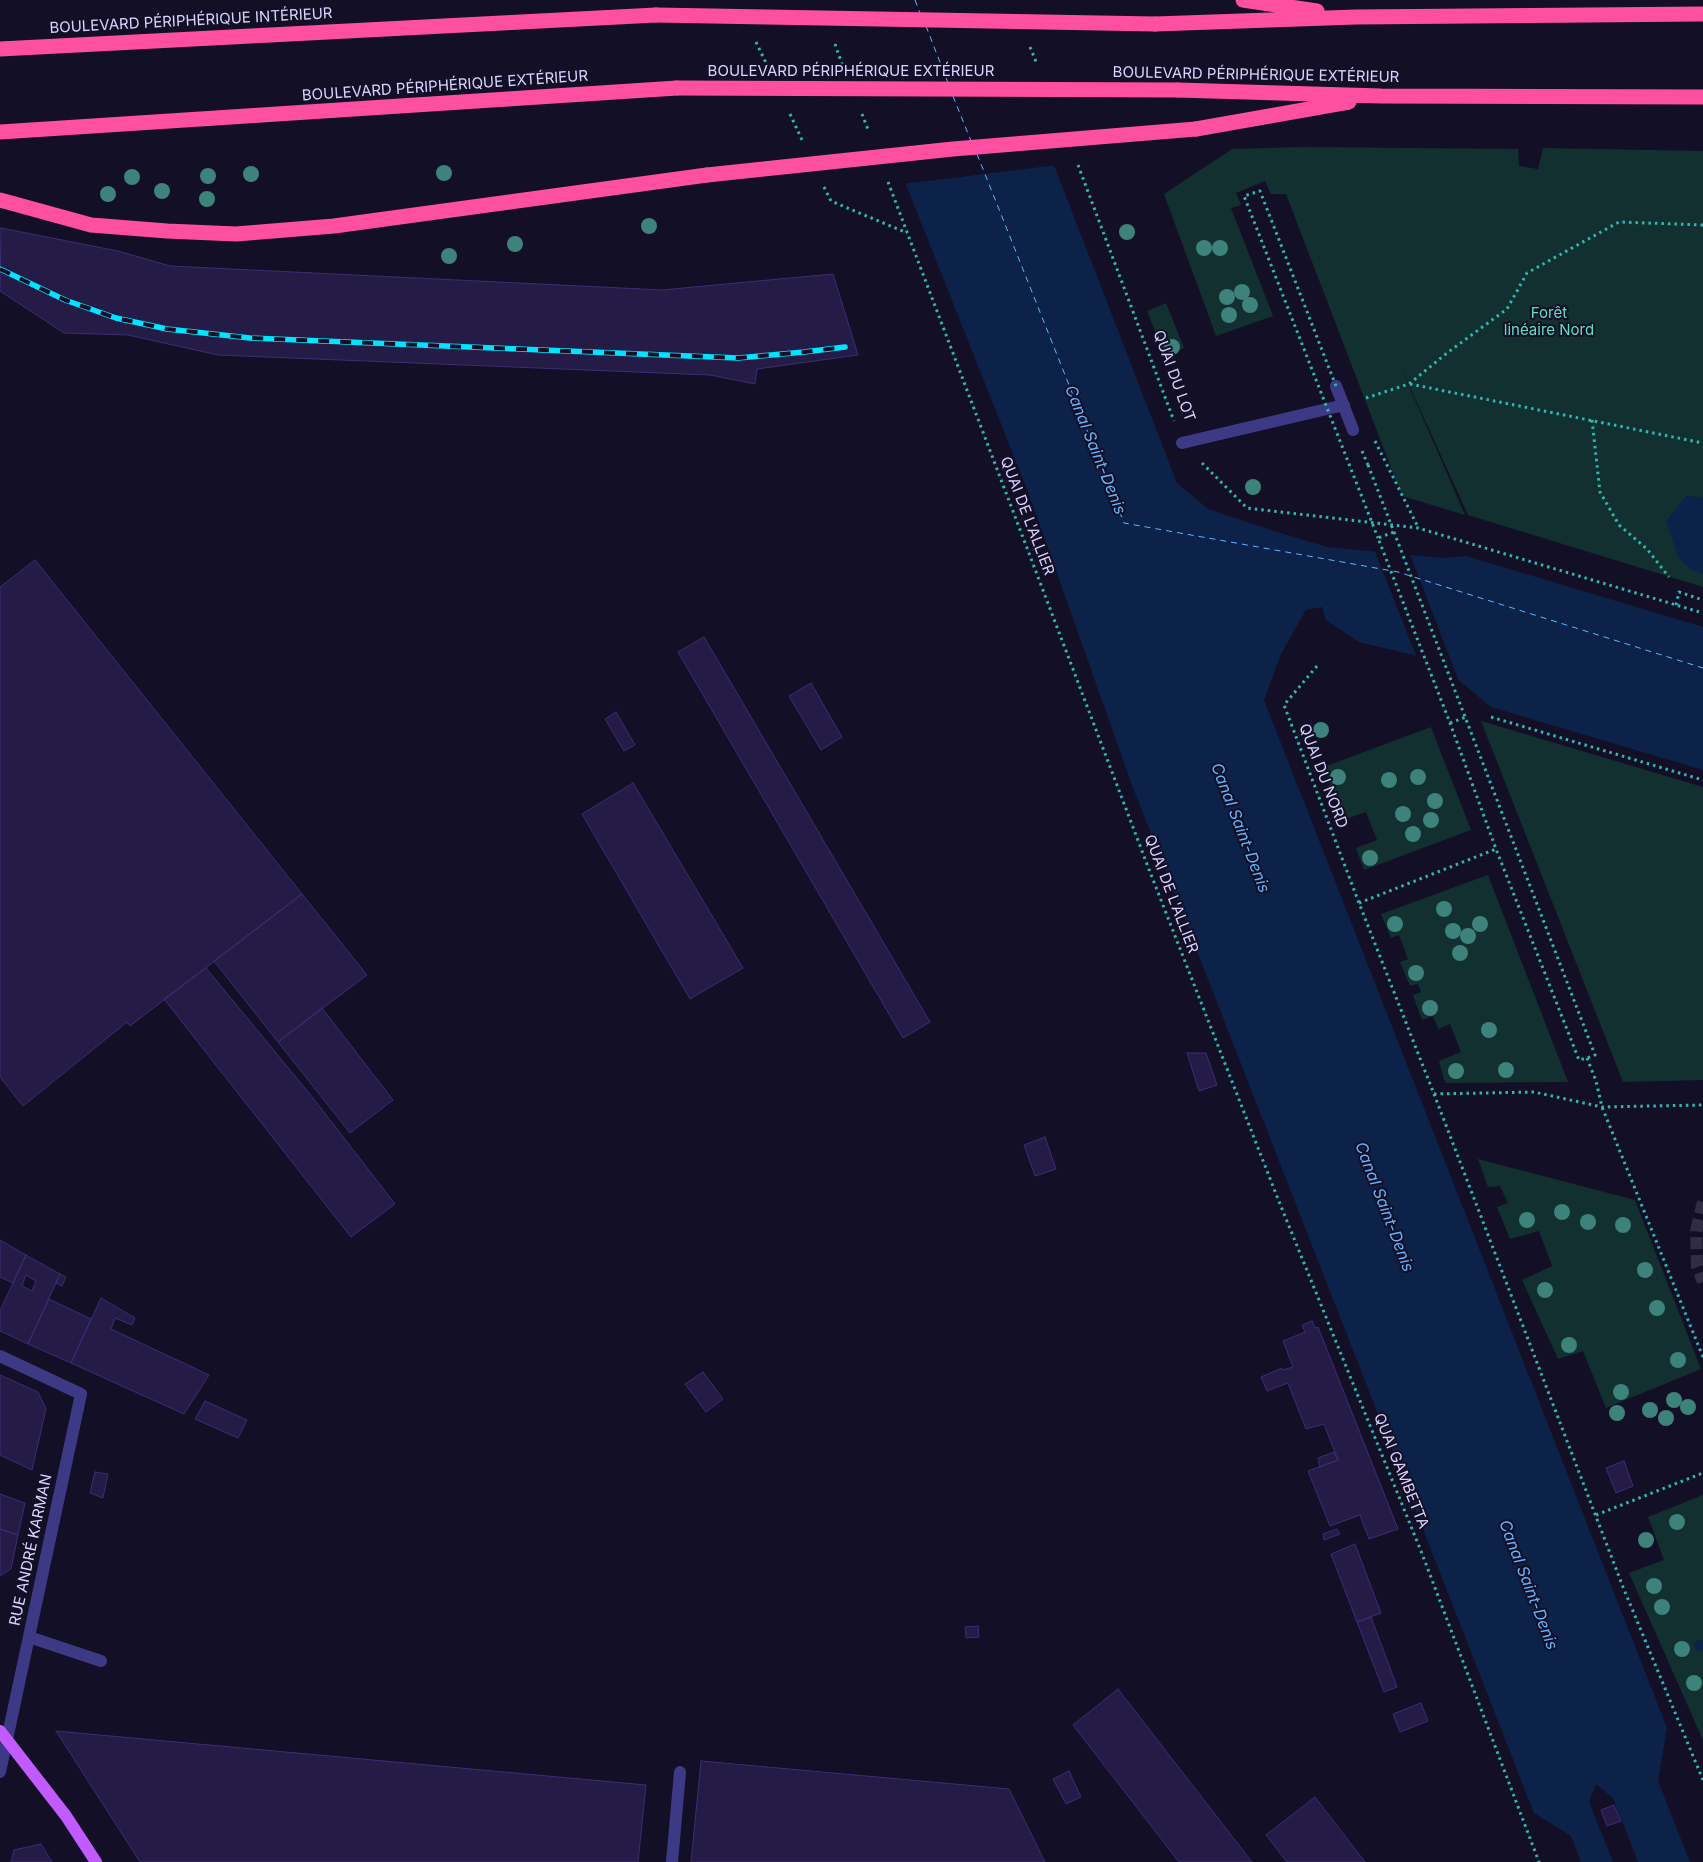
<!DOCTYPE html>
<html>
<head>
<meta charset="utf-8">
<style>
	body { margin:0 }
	canvas { display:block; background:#130f26 }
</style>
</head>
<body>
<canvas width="1703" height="1862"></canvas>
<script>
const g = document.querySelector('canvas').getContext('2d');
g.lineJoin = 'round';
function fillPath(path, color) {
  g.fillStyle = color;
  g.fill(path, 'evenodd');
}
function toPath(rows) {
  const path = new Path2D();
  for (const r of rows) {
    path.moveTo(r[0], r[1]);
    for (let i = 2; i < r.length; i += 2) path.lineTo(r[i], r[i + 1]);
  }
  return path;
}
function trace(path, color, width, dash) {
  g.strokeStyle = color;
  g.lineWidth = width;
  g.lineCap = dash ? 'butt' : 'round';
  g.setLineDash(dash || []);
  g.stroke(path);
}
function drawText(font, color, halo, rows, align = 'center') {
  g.font = font + ' Inter,sans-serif';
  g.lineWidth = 4;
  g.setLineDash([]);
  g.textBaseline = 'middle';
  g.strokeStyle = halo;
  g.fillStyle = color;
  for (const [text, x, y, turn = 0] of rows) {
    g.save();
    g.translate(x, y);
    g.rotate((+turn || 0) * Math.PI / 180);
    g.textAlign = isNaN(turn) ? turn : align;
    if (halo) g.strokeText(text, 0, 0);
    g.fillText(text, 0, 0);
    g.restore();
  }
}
fillPath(toPath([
	[1303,147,1518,149,1519,166,1538,169,1543,148,1703,151,1703,587,1468,515,1398,361,1465,515,1402,496,1286,194,1271,194,1265,181,1236,193,1241,205,1231,208,1273,316,1216,336,1164,194,1232,149],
	[1166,303,1184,348,1165,356,1147,311],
	[1481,721,1703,787,1703,1080,1623,1082],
	[1431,727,1471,830,1364,870,1356,848,1377,840,1366,812,1343,820,1324,767],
	[1488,875,1568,1082,1445,1083,1439,1061,1461,1052,1450,1024,1438,1029,1433,1016,1422,1020,1413,995,1421,992,1418,984,1410,986,1400,962,1408,959,1399,935,1391,938,1381,914],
	[1478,1159,1635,1200,1701,1369,1606,1408,1583,1351,1558,1359,1522,1280,1552,1266,1539,1231,1510,1239,1497,1207,1508,1203,1500,1186,1488,1187],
	[1703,1495,1703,1740,1629,1573,1664,1560,1648,1517]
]), '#12302f');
fillPath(toPath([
	[990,0,1177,483,1208,509,1274,531,1327,547,1443,558,1466,556,1703,627,1703,770,1491,707,1434,660,1359,642,1326,620,1322,607,1306,610,1281,654,1264,700,1667,1728,1658,1781,1690,1862,1638,1862,1613,1798,1596,1784,1589,1802,1613,1862,1581,1862,1571,1836,1534,1813,1132,785,1027,489,899,167],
	[1686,496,1703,497,1703,574,1690,569,1678,557,1666,521]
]), '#0c2248');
fillPath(toPath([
	[833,0,993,0,1057,165,903,184],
	[1374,549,1409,552,1460,684,1433,662,1417,658]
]), '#130f26');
trace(toPath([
	[1699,1645,1703,1646]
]), '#0c2248', 10);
trace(toPath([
	[915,0,920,13],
	[926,26,948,83],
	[953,96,971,141],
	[977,154,1124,523,1398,572,1703,668]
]), '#62b6ff', 1, [6, 5]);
const building = toPath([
	[1,228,118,251,170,266,662,290,833,274,858,355,757,369,755,384,710,375,218,355,128,335,64,333,0,291,1,228],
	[35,560,302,894,130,1026,127,1022,23,1106,0,1077,0,587,35,560],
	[704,637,930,1022,903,1038,678,652,704,637],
	[811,683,842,737,821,750,789,696,811,683],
	[616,712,635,745,624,751,605,719,616,712],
	[633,783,743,968,690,999,582,814,633,783],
	[302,894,367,975,278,1042,214,961,302,894],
	[206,968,313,1098,395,1204,351,1237,164,999,206,968],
	[322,1008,393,1100,350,1133,278,1042,322,1008],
	[1187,1053,1206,1053,1217,1085,1199,1091,1187,1053],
	[1045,1137,1056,1169,1035,1176,1024,1145,1045,1137],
	[0,1240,26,1255,13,1283,0,1277,0,1240],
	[26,1255,60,1274,28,1344,0,1331,0,1311,26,1255],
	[26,1275,36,1281,32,1291,22,1286,26,1275],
	[60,1274,66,1277,62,1286,56,1283,60,1274],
	[101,1298,135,1318,132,1325,115,1318,111,1329,209,1375,184,1414,71,1363,101,1298],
	[49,1299,91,1319,71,1363,28,1344,49,1299],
	[1312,1321,1315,1328,1318,1327,1398,1529,1369,1539,1360,1515,1330,1526,1308,1471,1338,1460,1324,1424,1306,1429,1288,1383,1267,1391,1261,1377,1282,1368,1283,1370,1293,1367,1283,1341,1305,1332,1302,1325,1312,1321],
	[703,1372,723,1399,706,1412,685,1384,703,1372],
	[0,1375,38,1392,46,1409,32,1470,0,1455,0,1375],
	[205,1401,247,1420,238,1438,195,1419,205,1401],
	[1334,1452,1338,1460,1320,1467,1318,1458,1334,1452],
	[1624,1461,1633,1486,1616,1493,1606,1468,1624,1461],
	[95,1472,108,1474,103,1498,90,1493,95,1472],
	[0,1494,25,1503,18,1535,0,1529,0,1494],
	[0,1529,18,1535,11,1569,0,1576,0,1529],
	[1337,1529,1340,1534,1324,1540,1323,1534,1337,1529],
	[1355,1544,1381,1613,1357,1622,1331,1554,1355,1544],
	[1371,1617,1397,1687,1384,1692,1357,1622,1371,1617],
	[978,1626,979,1637,966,1638,965,1627,978,1626],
	[1118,1689,1252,1862,1179,1862,1073,1725,1118,1689],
	[1421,1703,1428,1721,1400,1732,1393,1714,1421,1703],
	[56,1731,646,1785,638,1862,140,1862,56,1731],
	[701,1761,1009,1789,1045,1862,691,1862,701,1761],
	[1069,1771,1081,1797,1066,1804,1053,1779,1069,1771],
	[1315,1797,1365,1862,1287,1862,1266,1835,1315,1797],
	[1614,1805,1621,1821,1607,1826,1601,1810,1614,1805],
	[41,1844,52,1862,11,1862,14,1850,41,1844]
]);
fillPath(building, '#241b47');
trace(building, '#3b2d73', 1);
trace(toPath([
	[1703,1202,1696,1231,1697,1266,1703,1282]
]), '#312d47', 12, [12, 6]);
trace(toPath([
	[756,42,766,63],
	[835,44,842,64],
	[1030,47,1037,64],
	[790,114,802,140],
	[862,114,869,132],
	[1078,165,1174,421],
	[888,182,1150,872,1278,1199,1421,1551,1539,1862],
	[824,187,831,201,907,233],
	[1410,384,1703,443],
	[1366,398,1409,384,1447,353,1507,309,1527,273,1619,222,1703,225],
	[1592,420,1600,492,1619,525,1647,549,1669,577],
	[1375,441,1418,527],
	[1362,451,1368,465],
	[1202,463,1247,508,1418,528,1703,613],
	[1394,532,1595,1055,1587,1058,1579,1060,1496,849,1450,723,1378,538,1394,532],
	[1676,605,1679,592,1703,600],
	[1317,666,1284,705,1359,903,1434,1094,1623,1587,1703,1780],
	[1491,717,1703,780],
	[1450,723,1466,717],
	[1359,903,1496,849],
	[1587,1058,1596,1081,1602,1107,1703,1357],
	[1434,1094,1534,1092,1602,1107,1703,1105],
	[1596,1515,1703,1473]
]), '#2fb8b0', 3, [2.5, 4]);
trace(toPath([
	[1336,386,1353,430],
	[1182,443,1344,405],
	[0,1356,81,1394,0,1772],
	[29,1637,101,1661],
	[672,1862,680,1772]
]), '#3d3a85', 12);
trace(toPath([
	[0,1731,66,1816,96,1862]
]), '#c25bff', 12);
trace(toPath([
	[1243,0,1317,11],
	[1155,24,1356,17,1703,14],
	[0,49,656,15],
	[1178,90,1381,96,1703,97],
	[1196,129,1349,102],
	[0,132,677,88],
	[0,200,91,225,167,231,236,234,334,226,707,175]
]), '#ff4fa3', 15);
const rail = toPath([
	[0,269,65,300,116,318,167,329,250,338,738,358,804,352,845,347]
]);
trace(rail, '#00e5ff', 5.5);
trace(rail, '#130f26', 4, [11]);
trace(toPath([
	[1336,386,1260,191,1244,196,1378,538],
	[1368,465,1394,532]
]), '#2fb8b0', 3, [2.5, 4]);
trace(toPath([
	[656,15,1155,24],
	[677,88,1178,90],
	[707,175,953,149,1196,129]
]), '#ff4fa3', 15);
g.fillStyle = '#3d827b';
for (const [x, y] of [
	[444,173],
	[251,174],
	[208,176],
	[132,177],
	[162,191],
	[108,194],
	[207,199],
	[649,226],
	[1127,232],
	[515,244],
	[1204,248],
	[1220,248],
	[449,256],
	[1242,292],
	[1227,297],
	[1250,305],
	[1229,315],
	[1172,347],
	[1253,487],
	[1321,730],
	[1338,777],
	[1418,777],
	[1389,780],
	[1435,801],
	[1403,814],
	[1431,820],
	[1413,834],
	[1370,858],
	[1444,909],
	[1395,924],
	[1480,924],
	[1453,931],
	[1468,936],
	[1460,953],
	[1416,973],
	[1430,1008],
	[1489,1030],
	[1506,1070],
	[1456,1071],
	[1562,1212],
	[1527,1220],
	[1588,1222],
	[1623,1225],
	[1645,1270],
	[1545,1290],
	[1657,1308],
	[1569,1345],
	[1678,1360],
	[1621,1392],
	[1674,1400],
	[1688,1407],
	[1650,1410],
	[1617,1413],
	[1666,1418],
	[1677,1522],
	[1646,1540],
	[1654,1586],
	[1662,1607],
	[1682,1649],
	[1694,1683]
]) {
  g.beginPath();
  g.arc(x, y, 8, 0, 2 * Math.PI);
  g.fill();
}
drawText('15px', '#d9d4ff', '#130f26', [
	["BOULEVARD PÉRIPHÉRIQUE INTÉRIEUR",191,21,-3],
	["BOULEVARD PÉRIPHÉRIQUE EXTÉRIEUR",851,71],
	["BOULEVARD PÉRIPHÉRIQUE EXTÉRIEUR",1256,75,1],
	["BOULEVARD PÉRIPHÉRIQUE EXTÉRIEUR",445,86,-4],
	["QUAI DU LOT",1174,376,70],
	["QUAI DE L'ALLIER",1027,516,69],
	["QUAI DU NORD",1323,776,69],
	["QUAI DE L'ALLIER",1171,894,69],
	["QUAI GAMBETTA",1401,1471,68],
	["RUE ANDRÉ KARMAN",31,1550,-78]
]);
drawText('15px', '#5fe0c0', '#130f26', [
	["Forêt",1549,313],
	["linéaire Nord",1549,330]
]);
drawText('italic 16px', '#62b6ff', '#130f26', [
	["Canal Saint-Denis",1095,450,68],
	["Canal Saint-Denis",1240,828,69],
	["Canal Saint-Denis",1384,1207,69],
	["Canal Saint-Denis",1528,1585,69]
]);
</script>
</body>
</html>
